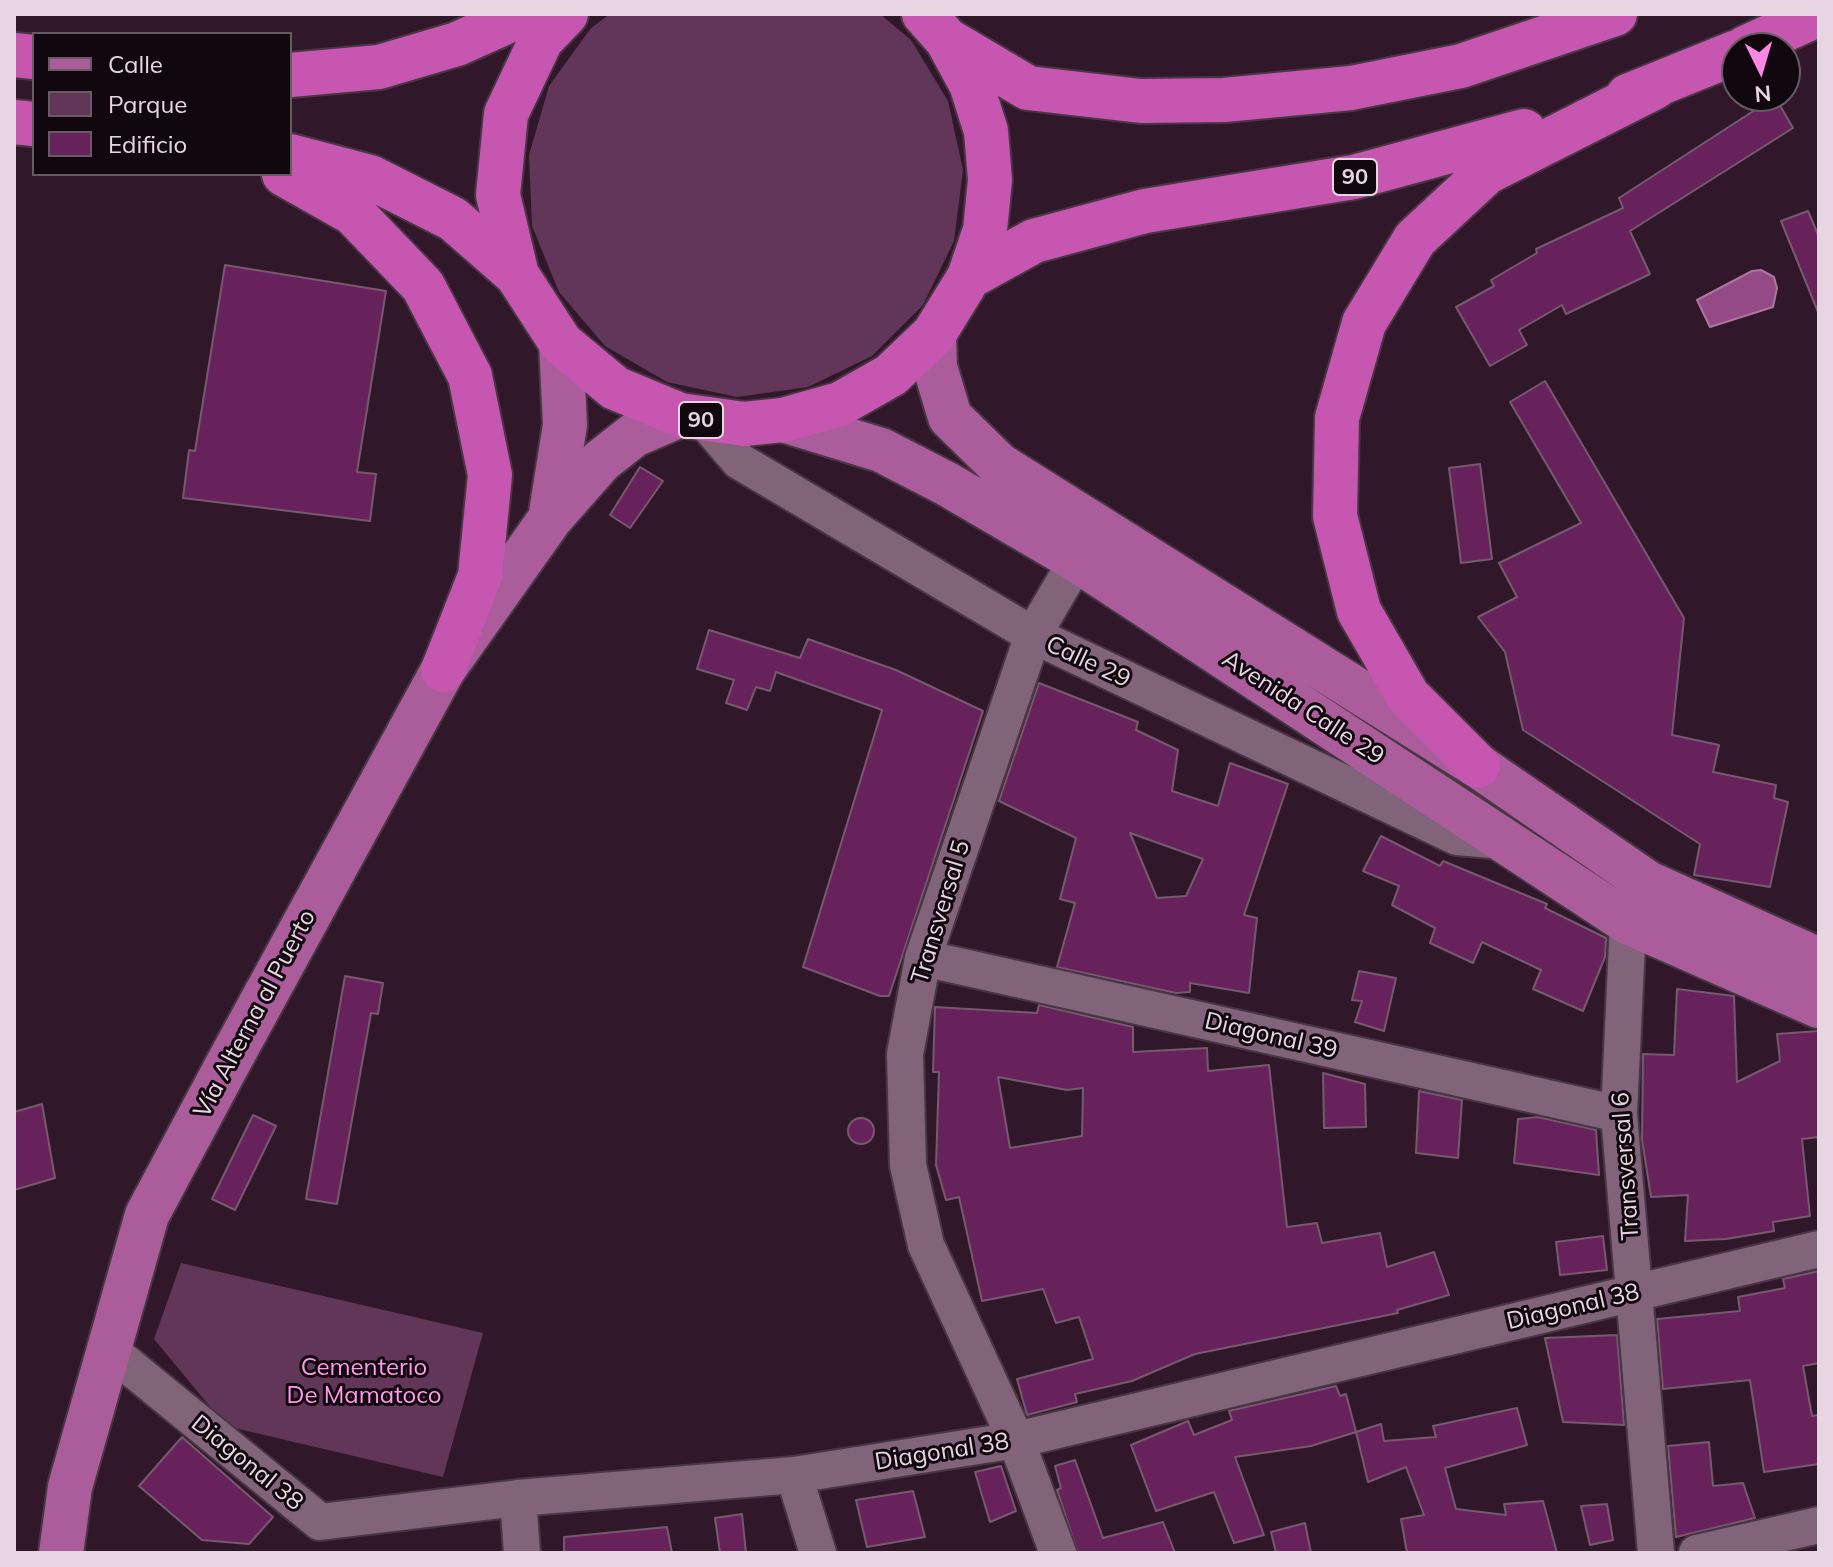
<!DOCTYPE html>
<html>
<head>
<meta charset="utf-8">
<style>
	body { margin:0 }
	#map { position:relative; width:1833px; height:1567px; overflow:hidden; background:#30182a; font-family:Mulish,sans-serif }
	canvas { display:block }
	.frame { position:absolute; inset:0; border:16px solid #e7d6e2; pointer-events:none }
	.legend { position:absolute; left:32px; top:32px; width:260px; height:144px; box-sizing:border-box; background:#11070f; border:2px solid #675a63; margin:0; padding:10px 14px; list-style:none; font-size:24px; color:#e7d6e2 }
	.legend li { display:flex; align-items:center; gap:16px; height:40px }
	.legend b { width:40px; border:2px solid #675a63 }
	.north { position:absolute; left:1721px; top:32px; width:80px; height:80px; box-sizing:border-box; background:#11070f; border:2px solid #675a63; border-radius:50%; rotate:175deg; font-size:22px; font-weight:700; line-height:32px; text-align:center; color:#e7d6e2 }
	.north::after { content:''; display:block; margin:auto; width:28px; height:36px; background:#fc86e3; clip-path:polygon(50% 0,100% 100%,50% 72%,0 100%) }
</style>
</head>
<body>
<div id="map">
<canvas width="1833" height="1567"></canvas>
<div class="frame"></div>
<ul class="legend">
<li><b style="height:10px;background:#ab5c9a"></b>Calle</li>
<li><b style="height:22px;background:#613658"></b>Parque</li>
<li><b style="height:22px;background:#68225b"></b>Edificio</li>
</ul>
<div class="north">N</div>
</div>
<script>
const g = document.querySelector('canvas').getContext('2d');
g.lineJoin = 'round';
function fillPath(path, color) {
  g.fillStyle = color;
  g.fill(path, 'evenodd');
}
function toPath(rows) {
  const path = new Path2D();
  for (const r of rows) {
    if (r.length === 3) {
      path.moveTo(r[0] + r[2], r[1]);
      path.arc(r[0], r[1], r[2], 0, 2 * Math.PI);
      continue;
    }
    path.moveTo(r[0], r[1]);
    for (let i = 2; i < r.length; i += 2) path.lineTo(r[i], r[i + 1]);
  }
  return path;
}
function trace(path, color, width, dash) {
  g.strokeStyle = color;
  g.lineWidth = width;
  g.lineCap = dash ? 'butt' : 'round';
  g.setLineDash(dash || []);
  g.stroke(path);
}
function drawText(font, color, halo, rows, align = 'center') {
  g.font = font + ' Mulish,sans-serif';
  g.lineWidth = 6;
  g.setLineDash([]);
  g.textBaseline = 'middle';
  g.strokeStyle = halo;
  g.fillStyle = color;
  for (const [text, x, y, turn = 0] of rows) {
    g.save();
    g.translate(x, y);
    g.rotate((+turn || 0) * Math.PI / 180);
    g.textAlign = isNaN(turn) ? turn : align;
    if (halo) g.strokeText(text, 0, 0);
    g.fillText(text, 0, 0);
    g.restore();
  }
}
fillPath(toPath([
	[610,14,880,14,911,40,948,101,963,170,954,241,923,305,872,356,808,387,737,397,667,382,605,346,559,292,532,226,529,155,549,86,591,28],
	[181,1263,483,1333,443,1477,226,1426,154,1339]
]), '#613658');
const water = toPath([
	[1761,270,1774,277,1777,288,1773,307,1710,327,1697,300,1752,271,1761,270]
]);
fillPath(water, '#944b85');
trace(water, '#ad75a1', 2);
const building = toPath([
	[1775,97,1793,128,1630,231,1650,274,1566,314,1562,305,1519,330,1527,345,1490,366,1456,307,1494,286,1491,280,1537,253,1536,249,1623,208,1619,198,1775,97],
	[1808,211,1819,237,1818,312,1781,221,1808,211],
	[225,265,386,291,357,472,376,474,370,521,183,498,189,450,195,451,225,265],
	[1545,381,1684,618,1672,735,1719,745,1713,772,1776,785,1774,798,1788,802,1770,887,1694,875,1700,844,1523,730,1505,652,1478,617,1517,597,1499,563,1581,523,1510,402,1545,381],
	[1480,464,1492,559,1461,563,1449,468,1480,464],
	[640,467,663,481,630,528,610,515,640,467],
	[709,630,800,658,808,639,896,670,983,711,889,996,880,996,803,967,882,710,776,672,770,691,756,687,747,710,726,703,734,680,697,669,709,630],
	[1039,683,1138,722,1136,730,1178,750,1172,791,1218,806,1230,763,1288,784,1244,915,1257,918,1249,993,1190,983,1190,992,1176,993,1057,967,1075,903,1060,899,1076,838,999,801,1039,683],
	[1130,833,1203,859,1186,896,1157,898,1130,833],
	[1381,836,1440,866,1443,861,1547,904,1545,908,1606,938,1605,957,1583,1011,1533,989,1541,970,1482,942,1473,963,1430,943,1435,928,1392,905,1399,886,1363,871,1381,836],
	[1359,971,1396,978,1384,1031,1355,1022,1362,1001,1352,1000,1359,971],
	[345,976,383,983,378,1014,371,1013,337,1204,306,1199,345,976],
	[1677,989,1734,996,1737,1082,1780,1061,1777,1034,1819,1031,1819,1137,1802,1139,1810,1216,1773,1222,1774,1231,1726,1239,1685,1241,1688,1195,1651,1197,1642,1140,1643,1054,1674,1055,1677,989],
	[1039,1005,1133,1027,1133,1052,1207,1048,1208,1071,1269,1065,1287,1227,1317,1223,1322,1243,1380,1233,1387,1267,1434,1252,1449,1295,1397,1310,1398,1313,1195,1354,1132,1381,1075,1394,1077,1402,1027,1415,1017,1379,1093,1359,1079,1317,1056,1323,1043,1289,982,1301,959,1197,946,1200,936,1165,939,1072,933,1072,935,1007,1037,1013,1039,1005],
	[998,1077,1067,1090,1083,1088,1082,1136,1010,1148,998,1077],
	[1323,1073,1365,1084,1366,1127,1324,1128,1323,1073],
	[1419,1091,1462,1100,1458,1158,1416,1153,1419,1091],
	[42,1104,55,1178,14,1190,14,1112,42,1104],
	[253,1115,276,1126,235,1210,212,1199,253,1115],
	[1538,1117,1596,1130,1599,1175,1514,1163,1518,1119,1538,1117],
	[861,1131,13],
	[1603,1236,1607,1270,1560,1275,1556,1242,1603,1236],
	[1819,1271,1819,1363,1803,1366,1812,1416,1819,1415,1819,1464,1764,1472,1750,1380,1663,1389,1657,1319,1740,1311,1738,1297,1785,1288,1783,1279,1819,1271],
	[1617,1335,1624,1425,1563,1422,1545,1338,1617,1335],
	[1336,1386,1340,1396,1346,1394,1356,1432,1311,1446,1235,1457,1264,1535,1234,1543,1214,1492,1156,1511,1131,1445,1188,1421,1194,1435,1232,1420,1229,1411,1336,1386],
	[1517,1408,1527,1445,1445,1468,1456,1509,1506,1515,1504,1504,1543,1501,1557,1553,1407,1553,1401,1519,1424,1515,1406,1467,1368,1482,1356,1432,1381,1424,1384,1441,1436,1437,1433,1426,1517,1408],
	[182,1437,273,1517,249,1544,202,1540,139,1486,182,1437],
	[1709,1442,1713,1486,1743,1483,1755,1518,1676,1537,1668,1446,1709,1442],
	[1075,1460,1103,1538,1163,1522,1175,1553,1078,1553,1057,1490,1061,1488,1055,1466,1075,1460],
	[1001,1466,1016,1511,990,1522,975,1472,1001,1466],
	[913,1491,925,1537,867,1547,856,1500,913,1491],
	[1607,1504,1613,1540,1590,1545,1581,1506,1607,1504],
	[742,1514,746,1553,720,1553,715,1518,742,1514],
	[1305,1523,1311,1553,1276,1553,1271,1532,1305,1523],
	[667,1527,672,1553,564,1553,564,1537,667,1527]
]);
fillPath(building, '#68225b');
trace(building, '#76596f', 2);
const minor = toPath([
	[704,420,739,461,1033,635,1457,837,1504,841],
	[1628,922,1619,1114,1656,1553],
	[923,958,1619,1114],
	[107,1348,320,1522,518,1498,794,1475,1016,1440,1819,1249],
	[794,1475,818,1553],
	[518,1498,522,1553],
	[1058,1553,1016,1440,926,1245,908,1165,905,1054,923,958,1033,635,1077,560],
	[1697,1553,1819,1525]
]);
const major = toPath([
	[934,334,935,367,950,417,999,465,1478,766,1648,883,1819,960],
	[783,420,881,450,947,484,1077,560,1628,922,1819,1006],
	[550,519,565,425,561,343],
	[61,1553,70,1487,147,1215,225,1069,443,670,550,519,601,461,634,435,680,415]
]);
const highway = toPath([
	[566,14,541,40,506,114,498,195,517,275,561,343,615,388,680,415,744,424,783,420,840,404,891,375,934,334,969,277,985,230,990,180,986,131,971,84,947,40,924,14],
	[947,40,1028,88,1141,101,1224,100,1351,88,1461,66,1615,14],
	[1745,48,1819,14],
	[14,55,34,57],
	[290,75,379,67,457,44,524,14],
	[1628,96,1737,52],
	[14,122,34,124],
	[290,156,370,177,453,219,517,275],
	[284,174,353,213,423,286,470,376,490,475,480,576,443,670],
	[969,277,1034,241,1145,211,1354,177,1524,131],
	[1478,766,1408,696,1359,611,1335,516,1337,418,1364,323,1415,239,1487,172,1655,87]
]);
trace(minor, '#493645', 40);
trace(major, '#493645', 48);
trace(highway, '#493645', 48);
trace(minor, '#82647a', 36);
trace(major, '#ab5c9a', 44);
trace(highway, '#c656b0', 44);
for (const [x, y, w] of [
	[1355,177,44],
	[701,420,44]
]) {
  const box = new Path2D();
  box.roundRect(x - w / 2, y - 18, w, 36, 6);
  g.fillStyle = '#11070f';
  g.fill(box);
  trace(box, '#e7d6e2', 2);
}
drawText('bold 22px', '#e7d6e2', null, [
	["90",1355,177],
	["90",701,420]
]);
drawText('24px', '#e7d6e2', '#11070f', [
	["Calle 29",1088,662,25],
	["Avenida Calle 29",1303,708,33],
	["Transversal 5",941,912,-73],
	["Vía Alterna al Puerto",255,1014,-62],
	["Diagonal 39",1271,1036,13],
	["Transversal 6",1626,1166,-94],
	["Diagonal 38",1573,1307,-13],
	["Diagonal 38",942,1452,-9],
	["Diagonal 38",247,1463,39]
]);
drawText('24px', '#fe99e7', '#11070f', [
	["Cementerio",364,1368],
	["De Mamatoco",364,1396]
]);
</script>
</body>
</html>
